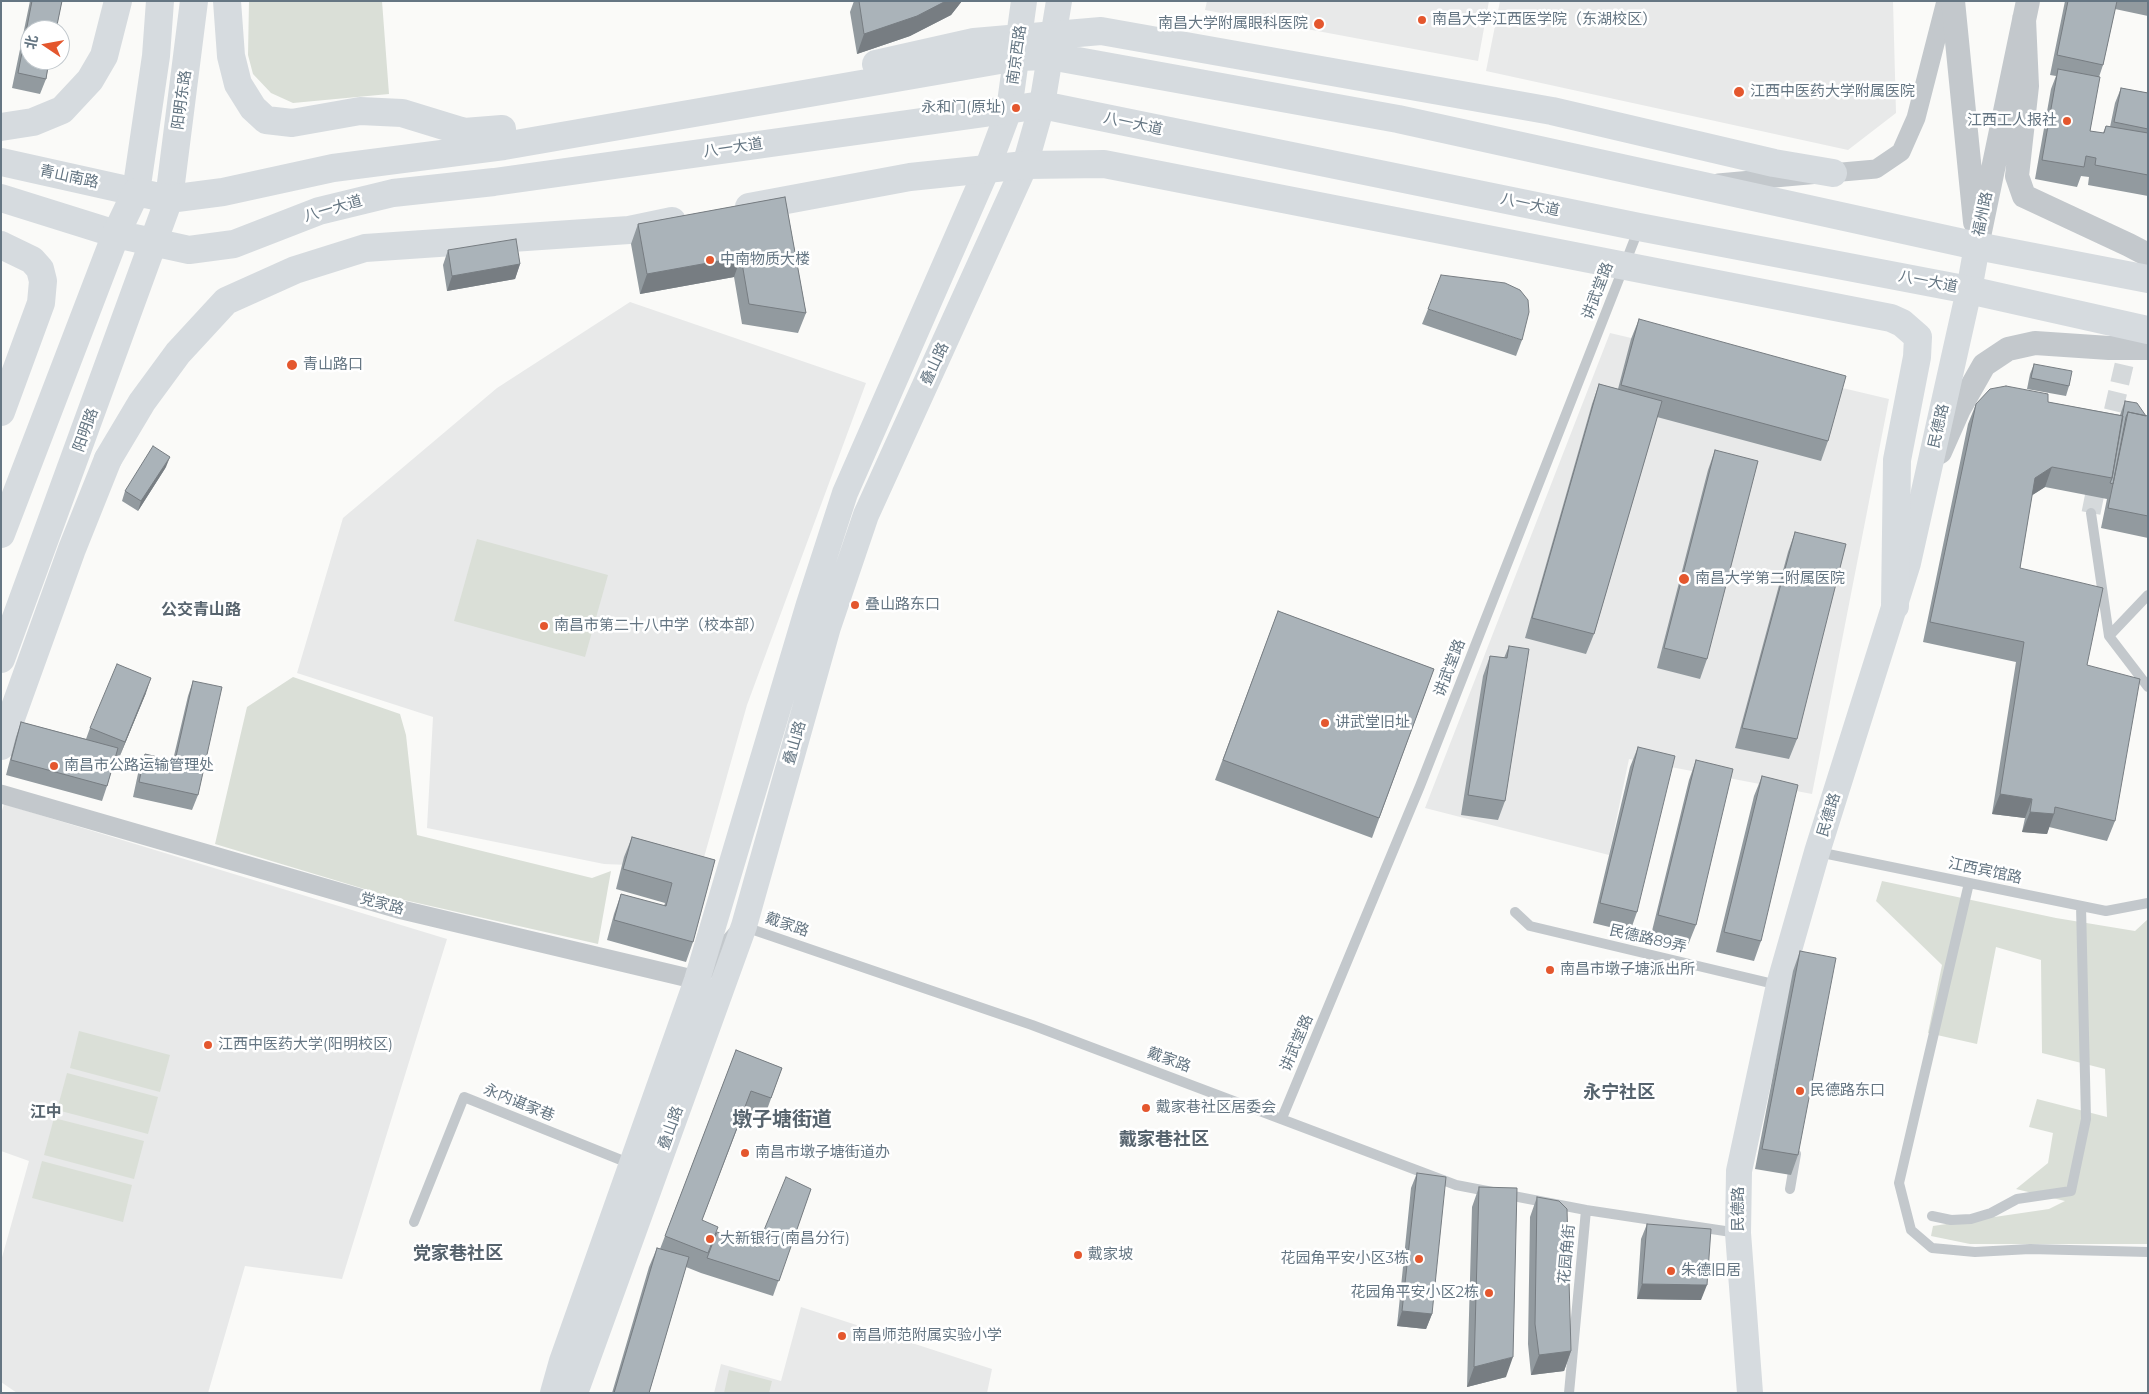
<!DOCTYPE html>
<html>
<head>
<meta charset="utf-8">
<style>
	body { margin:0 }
	#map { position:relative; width:2149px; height:1394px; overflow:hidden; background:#fafaf8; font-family:Montserrat,"Noto Sans SC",sans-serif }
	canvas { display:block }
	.frame { position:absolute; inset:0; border:2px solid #657683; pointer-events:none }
	.north { position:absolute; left:20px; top:20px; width:50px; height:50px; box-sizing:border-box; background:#fff; border:1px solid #c1c8cd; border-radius:50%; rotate:282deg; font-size:14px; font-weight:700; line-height:20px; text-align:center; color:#657683 }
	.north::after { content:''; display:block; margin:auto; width:18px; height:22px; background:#e4572e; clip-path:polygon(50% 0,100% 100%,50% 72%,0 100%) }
</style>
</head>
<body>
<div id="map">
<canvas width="2149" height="1394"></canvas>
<div class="frame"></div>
<div class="north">北</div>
</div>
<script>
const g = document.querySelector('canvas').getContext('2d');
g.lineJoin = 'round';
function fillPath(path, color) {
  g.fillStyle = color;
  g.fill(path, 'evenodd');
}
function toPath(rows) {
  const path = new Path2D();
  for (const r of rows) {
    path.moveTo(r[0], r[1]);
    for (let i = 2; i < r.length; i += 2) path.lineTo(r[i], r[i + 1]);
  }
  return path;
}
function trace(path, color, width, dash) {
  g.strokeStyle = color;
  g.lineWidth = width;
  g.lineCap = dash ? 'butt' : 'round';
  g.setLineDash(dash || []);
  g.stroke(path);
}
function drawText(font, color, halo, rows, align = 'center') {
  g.font = font + ' Montserrat,"Noto Sans SC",sans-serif';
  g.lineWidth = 5;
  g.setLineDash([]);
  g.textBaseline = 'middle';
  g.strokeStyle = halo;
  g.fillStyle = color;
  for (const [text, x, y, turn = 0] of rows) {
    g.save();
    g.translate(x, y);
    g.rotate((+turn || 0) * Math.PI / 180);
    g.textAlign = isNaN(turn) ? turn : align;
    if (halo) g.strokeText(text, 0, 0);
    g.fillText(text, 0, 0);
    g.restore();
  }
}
fillPath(toPath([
	[1207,1,1489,1,1478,61,1205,10],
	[1500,1,1893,1,1896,113,1848,150,1486,71],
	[630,302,866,383,747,705,701,868,604,864,427,828,433,717,297,673,343,518,497,388],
	[1610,333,1889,399,1812,794,1629,759,1609,855,1425,808],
	[4,804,447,939,342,1279,245,1266,208,1393,17,1393,1,1382,1,1261,29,1161,1,1151,1,814],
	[801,1307,992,1369,987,1393,714,1393,721,1364,781,1381]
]), '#e8e9e9');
fillPath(toPath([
	[249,1,382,1,389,94,293,103,271,93,253,74,248,55],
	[477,539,608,575,585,657,454,621],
	[293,677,400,714,406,735,417,835,592,878,611,871,598,944,391,897,215,844,247,707],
	[1882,881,2056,918,2135,931,2148,919,2148,1244,1970,1244,1931,1236,1933,1226,2049,1209,2065,1201,2016,1189,2048,1163,2053,1133,2029,1127,2037,1099,2107,1117,2105,1069,2042,1053,2041,960,1996,947,1977,1044,1928,1033,1942,965,1876,901],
	[79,1031,170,1055,160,1092,70,1068],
	[67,1073,158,1097,148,1134,57,1110],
	[54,1118,144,1141,134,1179,44,1155],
	[42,1161,132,1185,123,1222,32,1198],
	[729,1370,772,1381,769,1393,724,1393]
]), '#dadfd7');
trace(toPath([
	[2107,438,2128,348],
	[2091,513,2099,473]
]), '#d5d9db', 19, [19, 9]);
trace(toPath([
	[2091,513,2109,636,2148,687],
	[2109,636,2148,595],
	[1818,852,2106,911,2148,903],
	[1969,883,1899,1183,1911,1230,1932,1248,1975,1252,2030,1249,2148,1252],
	[1515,912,1530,926,1778,985],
	[745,927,1032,1025,1456,1185,1586,1210],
	[1282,1118,1420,786,1639,228],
	[1790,1189,1796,1154],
	[1932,1216,1951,1220,1971,1219,1991,1213,2017,1199,2071,1191,2086,1119,2081,906],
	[414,1222,464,1097,631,1164],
	[1569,1393,1586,1210,1738,1233]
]), '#c3c8cc', 10);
trace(toPath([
	[1718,183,1876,169,1901,152,1916,118,1946,1],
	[1,794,398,909,697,980,737,934]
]), '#c3c8cc', 19);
trace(toPath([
	[1953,1,1975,222],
	[2024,19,2027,86,2017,176,2024,196,2129,245,2148,255],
	[1977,246,2028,1],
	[1940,452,1959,409,1984,365,2008,349,2035,343,2109,348,2148,348]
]), '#c3c8cc', 24);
trace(toPath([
	[553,1393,562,1361,697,980,809,604,845,493,987,169,1009,110,1024,1],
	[575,1393,744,926,828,627,866,515,1025,165,1042,105,1059,1],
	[1750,1393,1738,1233,1739,1171,1779,985,1817,852,1908,563,1969,290,1977,246]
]), '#d6dbdf', 26);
trace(toPath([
	[1,162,136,192,156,56,160,1],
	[1,198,116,234],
	[169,199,194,1],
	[1,245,32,260,40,269,43,281,41,303,1,412],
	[1,746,72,549,108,459]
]), '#d6dbdf', 28);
trace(toPath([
	[227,1,231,56,238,84,253,108,266,120,292,123,360,111,402,113,464,132,502,129],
	[876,64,974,42,1101,31,1552,111,1774,163,1833,173],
	[1,127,33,122,62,110,90,80,104,56,118,1],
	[749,207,910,177,1025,165,1104,164,1891,318,1902,323,1918,337,1917,357,1897,460,1895,606],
	[116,234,189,250,234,244,319,211,393,193,494,182,1042,105,1639,227,1969,290,2148,330],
	[108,459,142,402,178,353,226,301,295,270,365,248,629,230,672,221],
	[1,534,116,234,136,192,169,199,223,192,333,168,504,146,1017,57,1050,56,1398,119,1977,246,2148,279],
	[1,659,169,199]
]), '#d6dbdf', 28);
fillPath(toPath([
	[30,1,62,1,46,79,40,94,12,88],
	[854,1,962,1,951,15,910,36,857,54,850,12],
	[2065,1,2148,1,2148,16,2115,9,2103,65,2099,77,2090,131,2103,133,2106,126,2110,127,2115,103,2121,88,2148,93,2148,196,2088,185,2089,177,2081,176,2077,187,2035,179,2051,89,2056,76,2050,75],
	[785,197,806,313,798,333,742,324,734,277,640,294,631,244,638,224],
	[448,250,520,264,515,279,447,291,443,265],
	[1428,309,1522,340,1516,356,1422,324],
	[1639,319,1828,441,1821,461,1657,417,1594,634,1586,654,1525,638,1592,404,1599,384,1618,389,1631,339],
	[2034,364,2069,386,2066,396,2027,389,2030,374],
	[2125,401,2146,416,2148,416,2148,538,2101,528,2107,499,2045,487,2032,495,2020,568,2087,665,2115,821,2107,841,2049,827,2047,834,2022,832,2025,818,1992,814,2016,662,1923,642,1968,424,1976,404,2048,402,2120,415],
	[1715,450,1707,659,1700,679,1657,668,1708,470],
	[166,467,138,511,122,501,125,491],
	[1795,532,1797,739,1789,759,1735,748,1788,552],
	[1278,611,1434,669,1372,838,1215,780],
	[1509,646,1505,801,1498,820,1461,815,1483,676,1490,656,1504,658],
	[193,681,198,795,192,810,133,797,139,769,145,754,173,760,188,696],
	[146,693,119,758,116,756,107,786,102,801,6,775,16,737,21,722,86,739,90,728],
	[1638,747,1637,912,1630,932,1593,923,1630,767],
	[1696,760,1696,925,1688,945,1651,935,1689,780],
	[1762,776,1761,941,1754,961,1716,952,1754,796],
	[632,837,715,860,693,942,686,962,607,940,614,914,621,894,664,906,665,903,616,889,624,857],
	[1800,951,1798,1155,1791,1175,1755,1169,1793,971],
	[736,1050,782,1068,764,1118,744,1111,702,1220,716,1233,757,1247,811,1189,773,1296,701,1273,686,1267,649,1393,612,1393,649,1267,657,1248,660,1249],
	[1417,1173,1432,1314,1426,1329,1397,1326,1411,1188],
	[1479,1187,1506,1377,1467,1387,1472,1207],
	[1537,1197,1571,1351,1564,1371,1531,1375,1528,1344,1530,1217],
	[1647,1224,1701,1300,1637,1299,1641,1239]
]), '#929a9f');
fillPath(toPath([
	[946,1,962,1,951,15,910,36,857,54,864,34],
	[741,257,734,277,640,294,647,274],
	[520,264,515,279,447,291,452,276],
	[170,457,166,467,138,511,141,501],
	[2052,467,2045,487,2028,498,2035,478],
	[151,678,146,693,119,758,125,742],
	[2000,794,2032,799,2025,818,1992,814],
	[2030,812,2054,814,2047,834,2022,832],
	[1642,1284,1707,1285,1701,1300,1637,1299],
	[1402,1311,1432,1314,1426,1329,1397,1326],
	[1571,1351,1564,1371,1531,1375,1539,1355],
	[1513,1357,1506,1377,1467,1387,1474,1367]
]), '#777d82');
const building = toPath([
	[32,1,62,1,56,30,30,30,30,60,49,60,46,79,18,73,32,1],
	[859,1,946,1,917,16,864,34,859,1],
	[2068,1,2117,1,2103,65,2057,55,2068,1],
	[2058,69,2100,77,2090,131,2104,133,2106,126,2148,133,2148,175,2095,165,2096,158,2086,156,2084,167,2042,160,2058,69],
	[2121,88,2148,93,2148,129,2114,122,2121,88],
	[785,197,806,313,749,304,741,257,647,274,638,224,785,197],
	[516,239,520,264,452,276,448,250,516,239],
	[1441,275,1505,283,1520,290,1528,300,1529,312,1522,340,1428,309,1441,275],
	[1639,319,1846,376,1828,441,1621,385,1639,319],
	[2034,364,2072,371,2069,386,2031,378,2034,364],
	[1599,384,1662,401,1594,634,1532,618,1599,384],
	[2006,386,2048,394,2048,402,2123,416,2112,478,2052,467,2035,478,2020,568,2103,588,2087,665,2140,679,2115,821,2055,807,2054,814,2030,812,2032,799,2000,794,2024,642,1930,622,1976,404,1990,389,2006,386],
	[2125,401,2137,403,2146,416,2128,412,2126,417,2113,484,2110,483,2112,478,2125,401],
	[2128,412,2148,416,2148,516,2108,508,2128,412],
	[153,446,170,457,141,501,125,491,153,446],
	[1715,450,1758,461,1707,659,1664,648,1715,450],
	[1795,532,1846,544,1797,739,1742,728,1795,532],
	[1278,611,1434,669,1379,818,1223,760,1278,611],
	[1509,646,1529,649,1505,801,1468,795,1490,656,1507,658,1509,646],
	[117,664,151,678,125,742,90,728,117,664],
	[193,681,222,687,198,795,139,782,145,754,175,761,193,681],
	[21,722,118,748,107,786,11,760,21,722],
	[1638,747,1675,756,1637,912,1600,903,1638,747],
	[1696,760,1733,769,1696,925,1658,915,1696,760],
	[1762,776,1798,785,1761,941,1724,932,1762,776],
	[632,837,715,860,693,942,614,920,621,894,666,906,672,883,623,869,632,837],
	[1800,951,1836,958,1798,1155,1762,1149,1800,951],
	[736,1050,782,1068,771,1098,751,1091,702,1220,718,1227,708,1253,665,1236,736,1050],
	[1417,1173,1446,1177,1432,1314,1402,1311,1417,1173],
	[786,1177,811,1189,779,1281,707,1258,717,1232,757,1247,786,1177],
	[1479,1187,1517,1188,1513,1357,1474,1367,1479,1187],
	[1537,1197,1559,1201,1567,1209,1571,1351,1539,1355,1535,1324,1537,1197],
	[1647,1224,1711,1229,1707,1285,1642,1284,1647,1224],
	[657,1248,689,1257,649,1393,614,1393,657,1248]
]);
fillPath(building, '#aab3b9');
trace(building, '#777d82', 1);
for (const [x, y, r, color] of [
	[1422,20,5,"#e4572e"],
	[1319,24,6,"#e4572e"],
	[1739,92,6,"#e4572e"],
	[1016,108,5,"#e4572e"],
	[2067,121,5,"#e4572e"],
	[710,260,5,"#e4572e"],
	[292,365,6,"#e4572e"],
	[1684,579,6,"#e4572e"],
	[855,605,5,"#e4572e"],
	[544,626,5,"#e4572e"],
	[1325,723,5,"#e4572e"],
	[54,766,5,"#e4572e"],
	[1550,970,5,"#e4572e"],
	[208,1045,5,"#e4572e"],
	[1800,1091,5,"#e4572e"],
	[1146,1108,5,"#e4572e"],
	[745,1153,5,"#e4572e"],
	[710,1239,5,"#e4572e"],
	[1078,1255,5,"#e4572e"],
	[1419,1259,5,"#e4572e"],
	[1671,1271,5,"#e4572e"],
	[1489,1293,5,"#e4572e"],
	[842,1336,5,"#e4572e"]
]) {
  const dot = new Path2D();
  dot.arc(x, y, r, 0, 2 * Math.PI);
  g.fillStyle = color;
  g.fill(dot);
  trace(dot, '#fff', 2);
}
drawText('15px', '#657683', '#fff', [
	["南昌大学江西医学院（东湖校区）",1432,20],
	["南昌大学附属眼科医院",1308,24,"right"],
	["江西中医药大学附属医院",1750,92],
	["永和门(原址)",1006,108,"right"],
	["江西工人报社",2057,121,"right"],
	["中南物质大楼",720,260],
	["青山路口",303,365],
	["南昌大学第二附属医院",1695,579],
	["叠山路东口",865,605],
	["南昌市第二十八中学（校本部）",554,626],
	["讲武堂旧址",1335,723],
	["南昌市公路运输管理处",64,766],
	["南昌市墩子塘派出所",1560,970],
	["江西中医药大学(阳明校区)",218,1045],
	["民德路东口",1810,1091],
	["戴家巷社区居委会",1156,1108],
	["南昌市墩子塘街道办",755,1153],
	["大新银行(南昌分行)",720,1239],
	["戴家坡",1088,1255],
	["花园角平安小区3栋",1409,1259,"right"],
	["朱德旧居",1681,1271],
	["花园角平安小区2栋",1479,1293,"right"],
	["南昌师范附属实验小学",852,1336]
], 'left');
drawText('15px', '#657683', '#fff', [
	["南京西路",1017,55,-82],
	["阳明东路",182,100,-82],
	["八一大道",1133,124,12],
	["八一大道",733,148,-8],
	["青山南路",69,177,12],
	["八一大道",1530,205,12],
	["八一大道",333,209,-16],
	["福州路",1983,214,-78],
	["八一大道",1928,282,11],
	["讲武堂路",1598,291,-69],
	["叠山路",935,364,-65],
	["民德路",1939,426,-77],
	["阳明路",86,430,-70],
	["讲武堂路",1450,668,-69],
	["叠山路",795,743,-74],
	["民德路",1829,815,-73],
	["江西宾馆路",1985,871,12],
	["党家路",382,904,15],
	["戴家路",787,925,19],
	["民德路89弄",1648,939,13],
	["讲武堂路",1297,1043,-67],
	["戴家路",1169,1060,20],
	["永内谌家巷",519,1103,22],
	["叠山路",671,1128,-70],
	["民德路",1739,1209,-90],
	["花园角街",1567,1254,-85]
]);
drawText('bold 16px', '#57646e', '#fff', [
	["公交青山路",201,610],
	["江中",46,1112]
]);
drawText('bold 18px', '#57646e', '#fff', [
	["永宁社区",1619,1093],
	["戴家巷社区",1164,1140],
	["党家巷社区",458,1254]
]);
drawText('bold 20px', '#57646e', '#fff', [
	["墩子塘街道",782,1120]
]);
</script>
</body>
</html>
